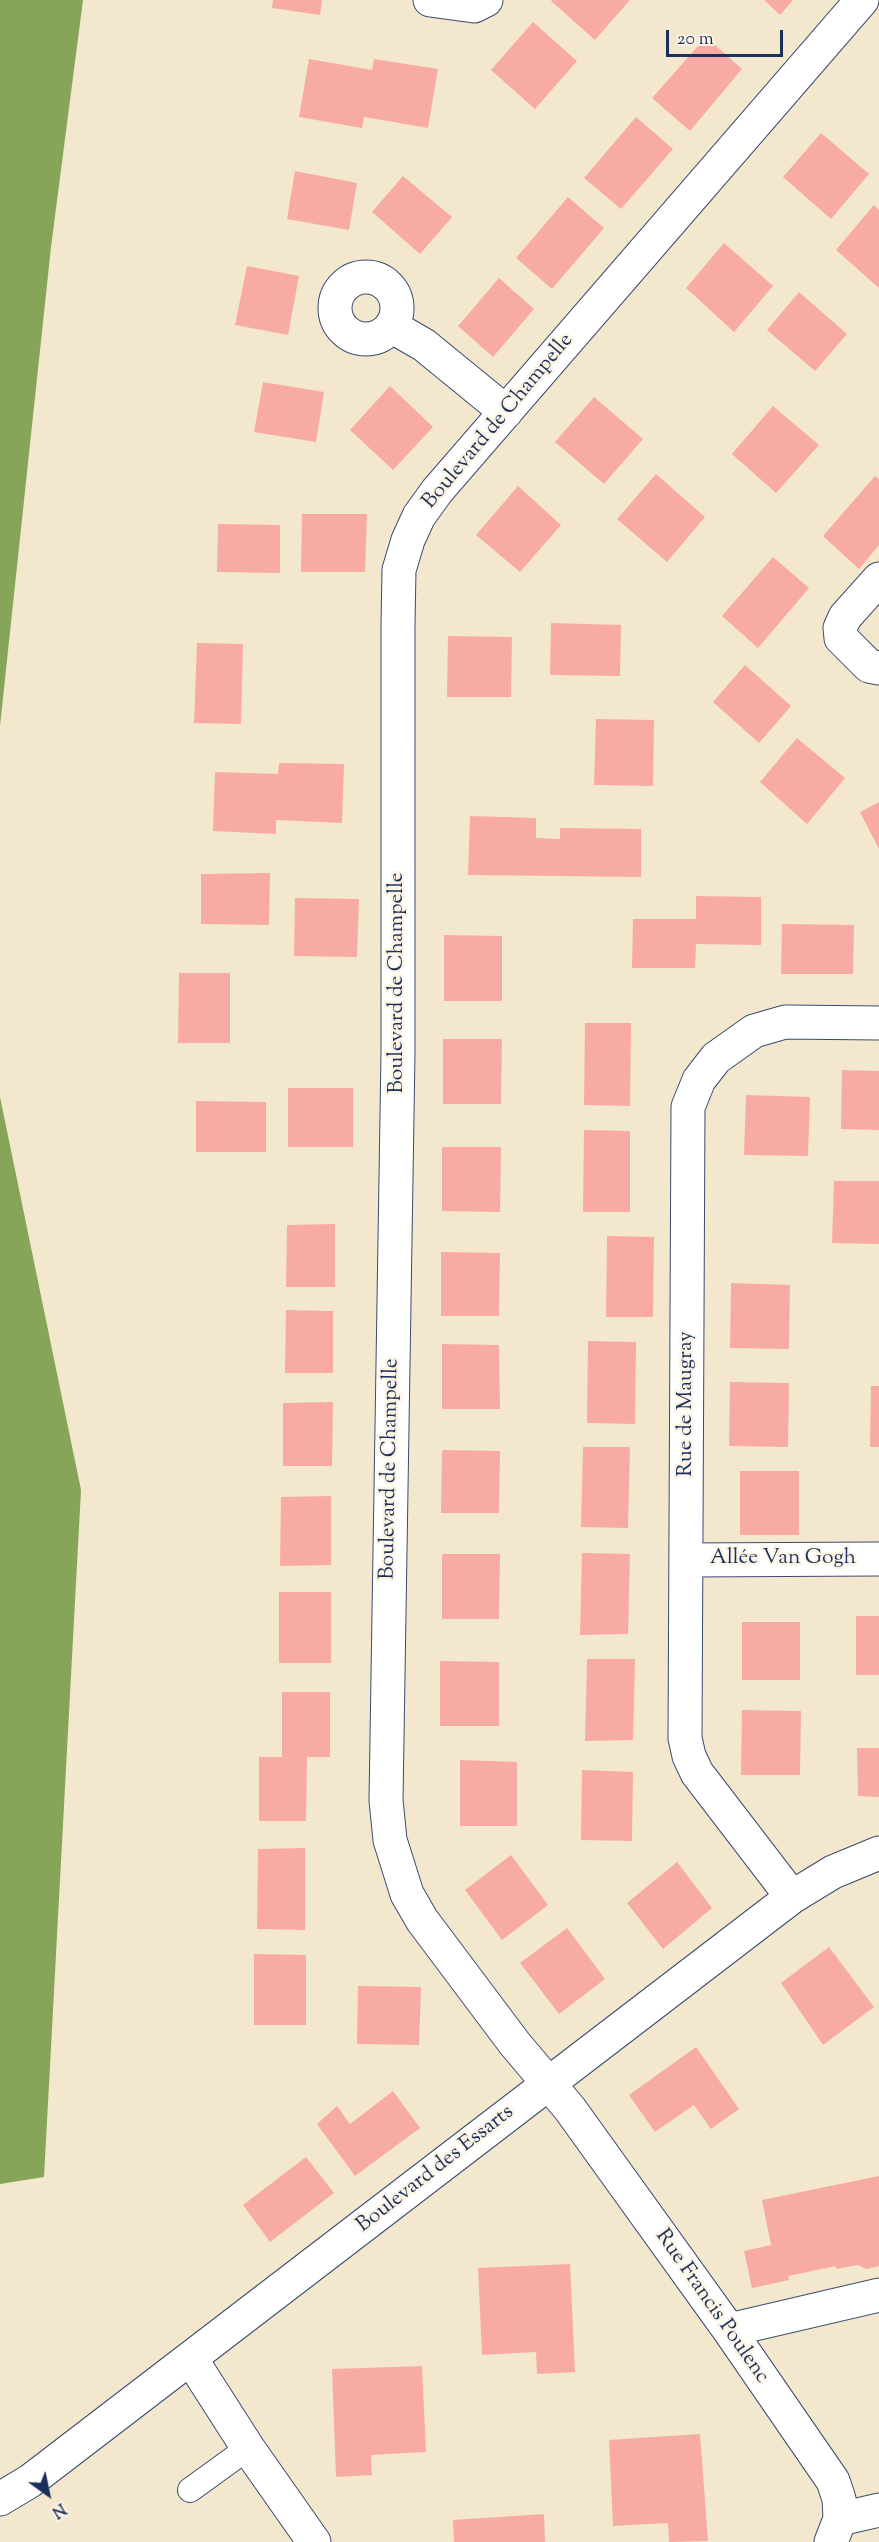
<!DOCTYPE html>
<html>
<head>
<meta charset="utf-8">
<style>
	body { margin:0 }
	#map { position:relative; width:879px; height:2542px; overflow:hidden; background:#f3e8cd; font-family:"Sorts Mill Goudy",serif }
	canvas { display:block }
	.north { position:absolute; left:18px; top:2464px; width:60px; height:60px; -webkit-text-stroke:4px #fcf5e5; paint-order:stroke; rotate:147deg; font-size:16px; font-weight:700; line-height:24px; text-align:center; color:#1b2f5e }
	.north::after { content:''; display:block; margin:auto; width:21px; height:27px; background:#1b2f5e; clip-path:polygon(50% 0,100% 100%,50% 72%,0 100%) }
	.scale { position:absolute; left:666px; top:30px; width:117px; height:27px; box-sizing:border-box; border:3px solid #1b2f5e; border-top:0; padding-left:8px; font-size:18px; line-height:21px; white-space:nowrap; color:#1b2f5e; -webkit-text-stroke:4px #fcf5e5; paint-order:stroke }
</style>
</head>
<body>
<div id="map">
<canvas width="879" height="2542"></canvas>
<div class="north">N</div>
<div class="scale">20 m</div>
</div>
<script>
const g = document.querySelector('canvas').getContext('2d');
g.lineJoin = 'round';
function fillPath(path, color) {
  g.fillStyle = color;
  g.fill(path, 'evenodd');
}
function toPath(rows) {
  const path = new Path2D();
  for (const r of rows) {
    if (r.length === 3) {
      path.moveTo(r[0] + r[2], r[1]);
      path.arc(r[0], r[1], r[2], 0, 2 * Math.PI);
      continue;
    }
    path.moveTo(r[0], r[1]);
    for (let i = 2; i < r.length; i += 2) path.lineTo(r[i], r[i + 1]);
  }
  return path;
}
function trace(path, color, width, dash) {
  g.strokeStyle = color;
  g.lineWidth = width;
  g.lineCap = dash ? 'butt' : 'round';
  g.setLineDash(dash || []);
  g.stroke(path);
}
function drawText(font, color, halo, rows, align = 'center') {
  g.font = font + ' "Sorts Mill Goudy",serif';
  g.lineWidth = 5;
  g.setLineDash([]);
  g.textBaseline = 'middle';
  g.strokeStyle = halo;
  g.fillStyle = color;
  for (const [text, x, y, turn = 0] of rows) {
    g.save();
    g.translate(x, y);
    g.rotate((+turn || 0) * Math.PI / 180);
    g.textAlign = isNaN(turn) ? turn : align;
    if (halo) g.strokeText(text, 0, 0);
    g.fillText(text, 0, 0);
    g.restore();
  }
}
fillPath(toPath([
	[0,0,83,0,51,247,0,726],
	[0,1097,81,1490,44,2177,0,2184]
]), '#86a559');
fillPath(toPath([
	[273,0,322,0,320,15,272,8],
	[552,0,630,0,595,40,551,1],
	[764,0,793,0,780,15],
	[533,22,577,61,535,109,491,70],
	[706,37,742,69,690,131,652,98],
	[309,59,372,70,374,59,438,69,428,128,364,117,362,128,299,117],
	[636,117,673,149,621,209,584,178],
	[821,133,869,174,831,219,783,177],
	[295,171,357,183,349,230,287,219],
	[403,176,452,217,420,254,372,212],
	[568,197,604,228,552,289,516,258],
	[874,205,879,210,879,288,836,250],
	[724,243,773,286,734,332,686,288],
	[247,266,299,276,288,335,235,325],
	[499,278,534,309,493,357,458,326],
	[799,292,847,334,815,371,767,330],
	[263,382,324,392,316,442,254,432],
	[390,386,433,427,393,470,350,430],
	[594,397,643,439,604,484,555,442],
	[773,406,819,445,776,493,732,454],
	[656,474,705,517,667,562,617,519],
	[875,476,879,479,879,545,859,569,823,536],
	[518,486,561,525,520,572,476,535],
	[302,514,367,514,365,572,301,572],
	[218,524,280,525,280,573,217,572],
	[773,557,809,588,758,648,722,616],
	[551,623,621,625,620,676,550,675],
	[448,636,512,637,511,697,447,697],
	[197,643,243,644,241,724,194,723],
	[745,665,791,706,759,743,713,702],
	[596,719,654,720,653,786,594,785],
	[797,738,845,778,807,824,760,782],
	[279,763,344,764,342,823,276,820,276,834,213,831,215,772,278,774],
	[879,802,879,849,860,812],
	[470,816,536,818,536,838,560,839,560,828,641,829,641,877,468,875],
	[270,873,269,925,201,924,201,874],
	[696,896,761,897,761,945,696,944,695,968,632,968,633,919,696,919],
	[295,898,359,899,357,957,294,956],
	[782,924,854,925,853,974,781,974],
	[444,935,502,936,502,1001,444,1001],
	[179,973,230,973,230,1043,178,1043],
	[585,1023,631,1023,630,1106,584,1105],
	[443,1039,502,1039,501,1104,443,1104],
	[842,1070,879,1071,879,1130,841,1129],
	[288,1088,353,1088,353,1147,288,1147],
	[746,1095,810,1097,808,1156,744,1155],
	[196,1101,266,1102,266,1152,196,1152],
	[584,1130,630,1131,630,1212,583,1212],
	[442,1147,501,1147,500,1212,442,1211],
	[834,1181,879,1181,879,1244,832,1243],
	[335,1224,335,1287,286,1287,287,1225],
	[607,1236,654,1237,653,1317,606,1317],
	[441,1252,500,1253,499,1316,441,1316],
	[731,1283,790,1285,789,1349,730,1348],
	[286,1310,333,1311,333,1373,285,1373],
	[588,1341,636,1342,635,1424,587,1423],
	[442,1344,499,1345,500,1409,442,1409],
	[730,1382,789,1383,788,1447,729,1446],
	[871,1386,879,1386,879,1447,870,1447],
	[333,1402,332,1466,283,1466,283,1403],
	[583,1447,630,1447,628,1528,581,1527],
	[442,1450,500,1451,499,1513,441,1513],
	[740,1471,799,1471,799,1535,740,1535],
	[331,1496,331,1565,280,1566,281,1497],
	[582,1553,630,1554,628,1634,580,1635],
	[442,1554,500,1554,499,1619,442,1619],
	[279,1592,331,1592,331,1663,279,1663],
	[856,1616,879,1616,879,1675,856,1675],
	[742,1622,800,1622,800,1680,742,1680],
	[587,1659,635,1659,633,1740,585,1741],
	[440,1661,499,1662,499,1726,440,1726],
	[282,1692,330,1692,330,1757,307,1757,306,1821,259,1821,259,1757,282,1757],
	[742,1710,801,1711,800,1775,741,1775],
	[857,1748,879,1748,879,1797,858,1796],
	[460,1760,517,1762,517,1826,460,1826],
	[582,1770,633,1772,632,1841,581,1840],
	[305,1848,305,1930,257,1929,258,1849],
	[511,1855,548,1905,502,1940,465,1890],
	[677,1862,712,1908,663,1949,627,1903],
	[567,1928,605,1979,559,2014,520,1963],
	[829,1947,874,2007,823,2045,781,1983],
	[254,1954,306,1955,306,2025,254,2025],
	[358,1986,421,1987,419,2045,357,2044],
	[696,2047,739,2109,711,2129,694,2105,655,2132,629,2095],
	[393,2091,420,2128,355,2176,317,2124,337,2106,350,2124],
	[306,2157,334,2193,270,2242,243,2205],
	[879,2176,879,2266,866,2269,858,2265,836,2269,836,2266,788,2276,789,2280,752,2288,744,2251,771,2245,762,2200],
	[570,2264,575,2372,537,2374,536,2352,482,2355,478,2268],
	[422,2366,426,2452,371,2455,372,2475,336,2477,332,2369],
	[700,2434,708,2541,669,2542,668,2523,613,2526,609,2440],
	[544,2514,545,2542,454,2542,453,2520]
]), '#f8aba4');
const service = toPath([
	[190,2490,248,2448]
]);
const minor = toPath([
	[430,0,474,6,486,0],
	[366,308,31],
	[391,326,424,345,506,412],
	[879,579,845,617,840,628,841,638,869,666,879,668],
	[687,1560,879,1559],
	[792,1897,697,1773,689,1756,685,1738,688,1107,699,1080,716,1058,754,1031,785,1022,879,1023],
	[729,2330,879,2295],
	[191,2359,248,2448,314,2542],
	[0,2499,30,2481,792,1897,833,1872,879,1853],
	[840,2519,879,2510],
	[831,2542,840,2519,839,2499,833,2481,729,2330,570,2109,515,2044,422,1920,407,1894,390,1840,386,1800,398,1053,398,625,399,570,408,540,419,516,437,491,862,0]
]);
trace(service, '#3b4b6f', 26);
trace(minor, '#3b4b6f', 35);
trace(service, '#fff', 24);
trace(minor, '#fff', 33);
drawText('21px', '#1b2f5e', '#fcf5e5', [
	["Boulevard de Champelle",499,422,-50],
	["Boulevard de Champelle",398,983,-90],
	["Rue de Maugray",687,1404,-90],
	["Boulevard de Champelle",391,1469,-89],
	["Allée Van Gogh",783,1559],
	["Boulevard des Essarts",436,2170,-38],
	["Rue Francis Poulenc",711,2307,55]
]);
</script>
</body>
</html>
